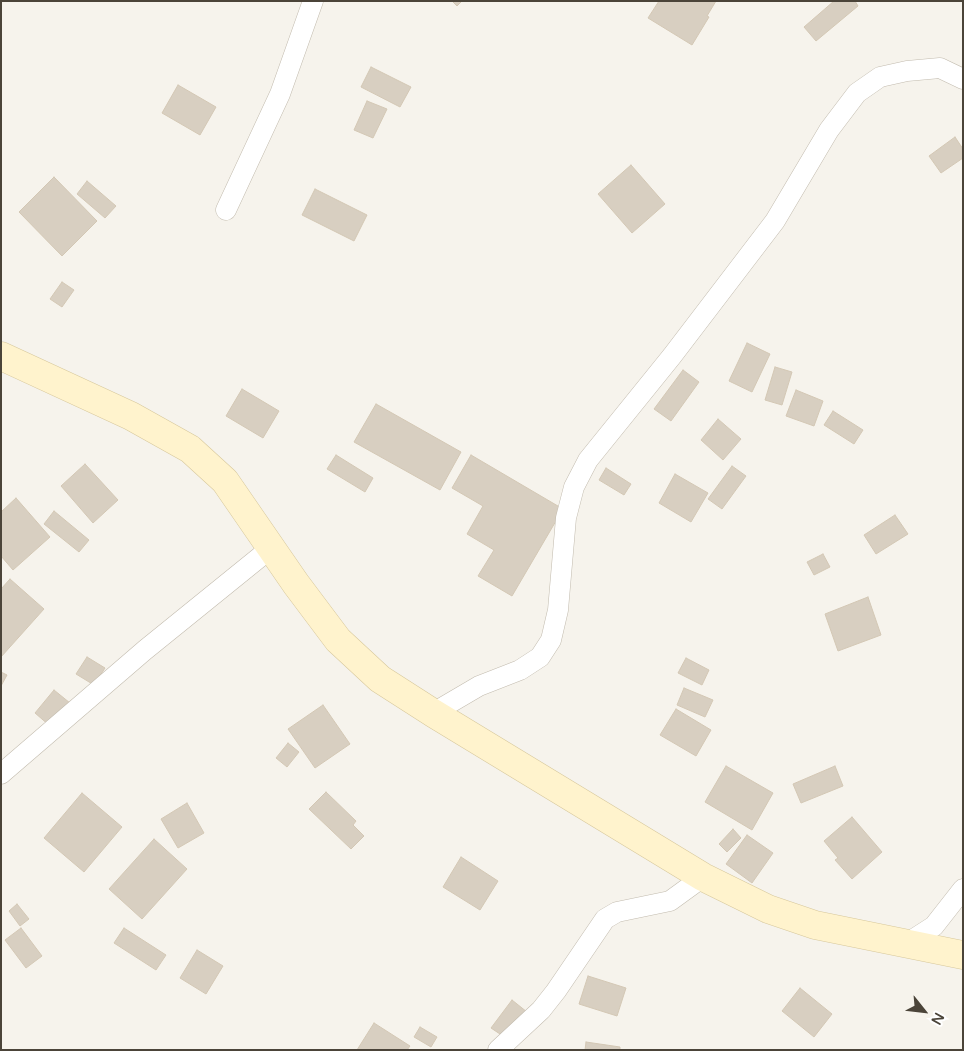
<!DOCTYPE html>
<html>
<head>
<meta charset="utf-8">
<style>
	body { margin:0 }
	#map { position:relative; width:964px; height:1051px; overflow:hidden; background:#f6f3ec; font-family:"Varela Round",sans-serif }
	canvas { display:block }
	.frame { position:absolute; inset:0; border:2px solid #4b4439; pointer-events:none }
	.north { position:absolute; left:899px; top:986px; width:50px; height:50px; -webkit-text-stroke:4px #fff; paint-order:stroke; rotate:119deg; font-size:14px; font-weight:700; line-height:20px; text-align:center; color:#4b4439 }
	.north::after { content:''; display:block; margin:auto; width:18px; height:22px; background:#4b4439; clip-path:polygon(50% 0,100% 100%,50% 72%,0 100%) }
</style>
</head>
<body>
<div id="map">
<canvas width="964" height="1051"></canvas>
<div class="frame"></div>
<div class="north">N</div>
</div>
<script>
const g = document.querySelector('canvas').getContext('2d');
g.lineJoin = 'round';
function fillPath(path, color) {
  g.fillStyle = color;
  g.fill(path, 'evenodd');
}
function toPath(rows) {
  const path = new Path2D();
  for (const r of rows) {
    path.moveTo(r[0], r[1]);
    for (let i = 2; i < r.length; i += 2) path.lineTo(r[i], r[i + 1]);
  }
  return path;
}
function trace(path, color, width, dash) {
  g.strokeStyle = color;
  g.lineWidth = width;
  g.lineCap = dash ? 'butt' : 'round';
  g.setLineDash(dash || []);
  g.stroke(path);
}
const building = toPath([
	[452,1,462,1,457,6,452,1],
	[659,1,716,1,707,16,709,17,692,45,648,18,659,1],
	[834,1,855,1,858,6,816,41,804,27,834,1],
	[371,67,411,87,400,107,361,87,371,67],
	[178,85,216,107,200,135,162,113,178,85],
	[367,101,387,109,373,138,354,130,367,101],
	[955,137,963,149,963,158,941,173,929,156,955,137],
	[631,165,665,204,632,233,598,194,631,165],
	[54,177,97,221,62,256,19,212,54,177],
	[87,181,116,206,105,218,77,194,87,181],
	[315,189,367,215,354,241,302,215,315,189],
	[62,282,74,290,62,307,50,299,62,282],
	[747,343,770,354,752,392,729,381,747,343],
	[775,367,792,372,782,405,765,400,775,367],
	[683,370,699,382,671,421,654,409,683,370],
	[242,389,279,411,263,438,226,416,242,389],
	[796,390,823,401,814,426,786,416,796,390],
	[376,404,461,452,440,490,354,442,376,404],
	[833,411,863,430,854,444,824,425,833,411],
	[718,419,741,439,723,460,701,440,718,419],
	[336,455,373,478,365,492,327,469,336,455],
	[471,455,563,509,512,596,478,576,494,550,467,534,483,506,452,488,471,455],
	[85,464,118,500,93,523,61,486,85,464],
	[732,466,746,476,722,509,708,499,732,466],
	[606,468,631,484,624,495,599,480,606,468],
	[675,474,708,493,691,522,659,503,675,474],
	[16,498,50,537,13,570,1,556,1,512,16,498],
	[54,511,89,540,79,552,44,524,54,511],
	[895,515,908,534,876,554,864,535,895,515],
	[823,554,830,567,814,575,807,562,823,554],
	[10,579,44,609,1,657,1,589,10,579],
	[868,597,881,635,838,651,825,614,868,597],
	[87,657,105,668,94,685,76,674,87,657],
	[686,658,709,670,702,685,678,673,686,658],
	[1,672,7,675,1,686,1,672],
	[684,688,713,700,705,717,677,705,684,688],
	[54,690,70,703,50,726,35,713,54,690],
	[323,705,350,744,315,768,288,729,323,705],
	[676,709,711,730,696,756,660,735,676,709],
	[288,743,299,752,287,767,276,758,288,743],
	[726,766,773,793,752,830,705,802,726,766],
	[835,766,843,786,801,803,793,784,835,766],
	[326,792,356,821,353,825,364,836,351,849,309,809,326,792],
	[82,793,122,827,84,872,44,838,82,793],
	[187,803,204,833,178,848,161,819,187,803],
	[852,817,882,852,852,879,835,860,838,858,824,841,852,817],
	[733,829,741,838,727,852,719,844,733,829],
	[747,835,773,853,752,883,726,864,747,835],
	[154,839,187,869,142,919,109,889,154,839],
	[461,857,498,881,480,910,443,887,461,857],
	[17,904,29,919,20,926,9,911,17,904],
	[21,928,42,956,26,968,5,940,21,928],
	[124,928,166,955,156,970,114,943,124,928],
	[197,950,223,966,206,994,180,978,197,950],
	[588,976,626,988,617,1016,579,1004,588,976],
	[800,988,832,1014,814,1037,782,1011,800,988],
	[512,1000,527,1012,506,1038,491,1028,512,1000],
	[374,1023,410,1046,407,1050,357,1050,374,1023],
	[420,1027,437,1037,431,1047,414,1037,420,1027],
	[586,1042,620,1047,620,1050,585,1050,586,1042]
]);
fillPath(building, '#d8cfc1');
trace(building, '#d3c7b4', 1);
const street = toPath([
	[226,210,280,94,313,1],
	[433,713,479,686,520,670,540,657,551,640,558,610,566,518,574,487,588,460,672,356,775,221,829,130,857,93,880,77,907,71,940,68,963,79],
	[1,774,145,650,271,548],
	[906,944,934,926,963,889],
	[498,1050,541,1010,556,991,605,919,617,912,670,901,703,877]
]);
const secondary = toPath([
	[1,356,131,416,190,449,225,481,296,584,338,640,380,679,433,713,703,877,768,909,815,925,963,955]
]);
trace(street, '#c2bbae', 21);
trace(secondary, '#d6c79b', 29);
trace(street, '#fff', 20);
trace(secondary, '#fff3cd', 28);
</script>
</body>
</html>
